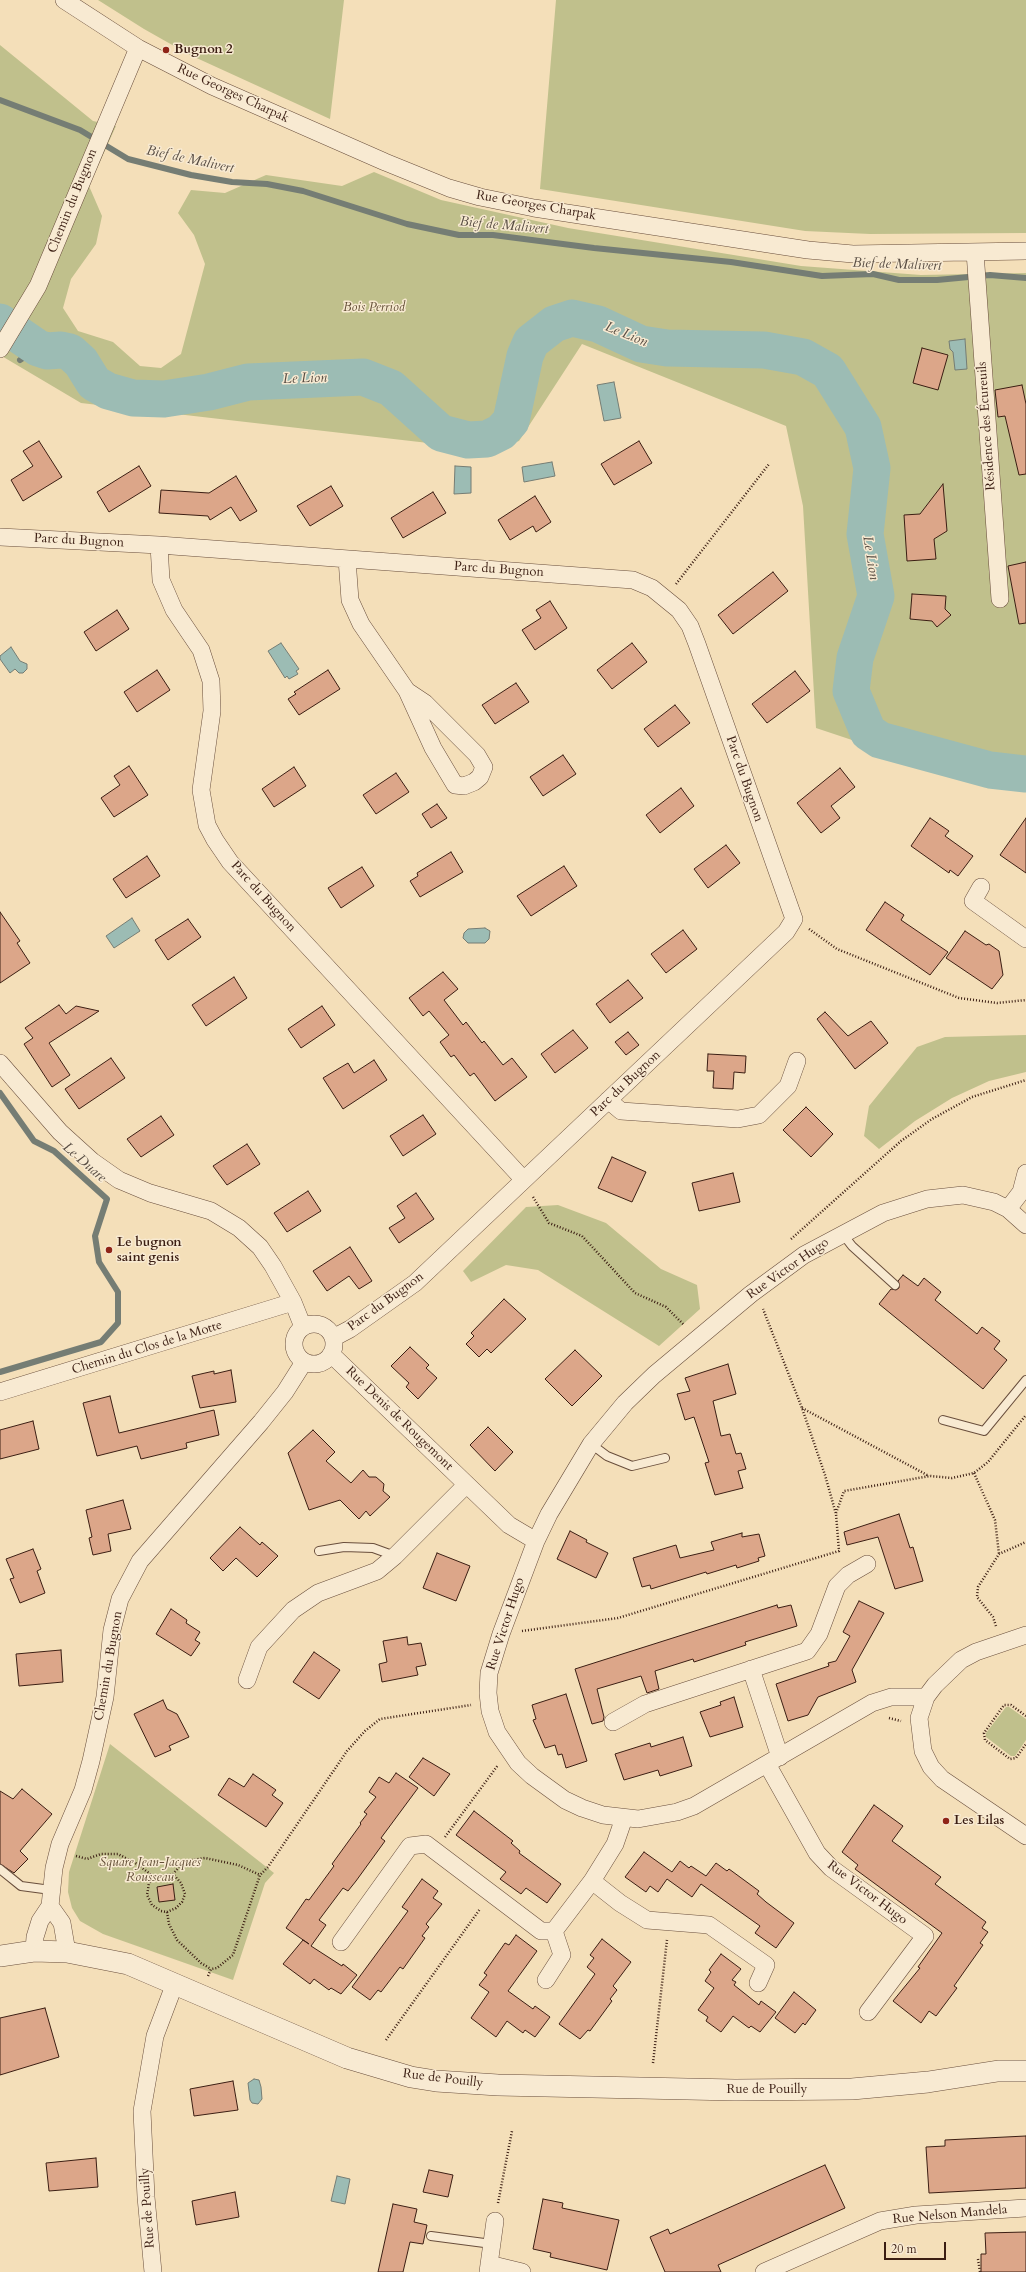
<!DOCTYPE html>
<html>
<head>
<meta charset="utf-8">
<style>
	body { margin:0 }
	#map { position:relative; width:1026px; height:2272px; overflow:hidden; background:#f4dfb9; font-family:Cardo,serif }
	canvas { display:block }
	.scale { position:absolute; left:884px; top:2242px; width:62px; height:18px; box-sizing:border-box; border:2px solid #3b1e13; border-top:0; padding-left:5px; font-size:12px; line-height:14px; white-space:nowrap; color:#3b1e13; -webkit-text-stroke:3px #f8ead2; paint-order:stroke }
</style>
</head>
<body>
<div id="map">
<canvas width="1026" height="2272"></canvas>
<div class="scale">20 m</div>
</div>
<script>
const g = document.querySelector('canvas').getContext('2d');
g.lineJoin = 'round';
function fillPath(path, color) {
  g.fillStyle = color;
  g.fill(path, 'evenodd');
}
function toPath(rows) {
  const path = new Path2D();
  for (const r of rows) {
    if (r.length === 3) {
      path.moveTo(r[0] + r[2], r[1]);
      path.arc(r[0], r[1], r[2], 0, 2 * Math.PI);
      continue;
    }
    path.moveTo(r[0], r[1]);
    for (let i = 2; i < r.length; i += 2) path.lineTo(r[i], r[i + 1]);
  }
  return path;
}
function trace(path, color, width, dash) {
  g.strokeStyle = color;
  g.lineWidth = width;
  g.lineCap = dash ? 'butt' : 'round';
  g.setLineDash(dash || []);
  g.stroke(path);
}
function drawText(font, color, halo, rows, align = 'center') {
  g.font = font + ' Cardo,serif';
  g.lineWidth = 3;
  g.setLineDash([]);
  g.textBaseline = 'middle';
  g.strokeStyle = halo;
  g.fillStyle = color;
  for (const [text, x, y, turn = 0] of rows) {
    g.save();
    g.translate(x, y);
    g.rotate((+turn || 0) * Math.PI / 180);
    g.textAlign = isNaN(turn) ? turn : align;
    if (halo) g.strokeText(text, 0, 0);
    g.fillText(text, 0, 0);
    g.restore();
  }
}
fillPath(toPath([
	[98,0,344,0,330,119,190,55,144,29],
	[556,0,1026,0,1026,233,870,234,805,231,540,189],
	[0,45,93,121,116,126,89,186,102,216,96,244,71,279,63,308,78,331,113,342,140,366,161,368,181,354,205,264,194,235,178,213,191,190,225,193,266,175,342,186,374,172,441,200,568,228,801,266,921,275,1026,273,1026,790,954,774,816,728,803,506,786,426,582,344,519,441,489,450,81,403,0,355],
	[1026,1035,1026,1072,989,1081,952,1098,915,1121,879,1149,864,1136,869,1106,917,1047,945,1037],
	[558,1205,606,1223,661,1269,697,1285,700,1309,659,1346,538,1270,506,1265,471,1282,463,1271,526,1207],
	[1006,1707,1009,1707,1026,1719,1026,1740,1015,1756,1011,1756,986,1737,986,1733],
	[110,1744,274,1873,265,1883,233,1980,103,1934,80,1921,72,1908,68,1892,69,1872]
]), '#c0c08c');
const water = toPath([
	[965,339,967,369,955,370,953,352,950,349,949,341,965,339],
	[614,382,621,418,604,421,597,385,614,382],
	[552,462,555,476,524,482,522,467,552,462],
	[455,466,471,467,471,493,454,494,455,466],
	[281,643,299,669,296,671,298,674,289,679,287,676,285,678,268,651,281,643],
	[11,647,20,661,27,664,27,669,23,673,19,673,15,669,10,673,0,659,0,656,11,647],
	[132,918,140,931,114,948,106,936,132,918],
	[485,928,490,931,489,939,485,943,468,943,463,938,464,933,468,929,485,928],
	[254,2079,259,2080,261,2087,262,2099,258,2104,252,2103,250,2100,248,2083,254,2079],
	[337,2176,350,2179,345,2204,331,2201,337,2176]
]);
fillPath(water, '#9cbcb4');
trace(water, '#757d74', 1);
trace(toPath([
	[0,100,80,130,128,159,191,175,232,182,267,184,303,191,407,224,459,235,493,235,594,248,731,262,822,276,873,274,899,280,937,280,990,275,1026,278],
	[20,360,38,348],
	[0,1093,34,1141,54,1151,107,1199,95,1236,99,1262,118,1292,118,1323,101,1342,0,1372]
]), '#757d74', 6);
trace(toPath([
	[0,322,38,348,47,351,61,350,70,352,81,362,94,383,108,391,133,398,164,399,209,392,248,382,363,377,391,388,441,433,468,440,487,439,501,432,511,421,525,356,531,342,554,324,572,318,598,324,641,344,667,348,764,350,803,357,828,371,863,427,872,468,865,534,876,596,855,658,851,691,868,732,880,740,990,770,1026,774]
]), '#9cbcb4', 37);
const building = toPath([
	[922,348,948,355,938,390,913,383,922,348],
	[1022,385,1026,404,1026,474,1019,475,1005,416,998,417,995,390,1022,385],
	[39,441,62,477,23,501,11,480,33,466,23,451,39,441],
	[639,441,652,463,614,485,601,464,639,441],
	[139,466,151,486,109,512,97,492,139,466],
	[236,476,257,511,240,521,231,507,210,520,208,516,159,513,161,490,209,493,236,476],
	[943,484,947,531,934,539,936,559,907,561,904,515,920,514,943,484],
	[331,486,343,506,310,526,297,506,331,486],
	[433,492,446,513,403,538,391,518,433,492],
	[535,496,551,522,536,532,533,526,510,540,498,520,535,496],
	[1026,562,1026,623,1019,624,1008,566,1026,562],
	[773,572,788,591,733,634,718,615,773,572],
	[912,594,946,596,945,609,951,615,937,627,932,621,910,619,912,594],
	[550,601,567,628,535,650,522,630,541,618,536,610,550,601],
	[117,610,129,629,96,651,84,632,117,610],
	[632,643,647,662,612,689,597,670,632,643],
	[157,670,170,690,137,712,124,692,157,670],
	[328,670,340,689,299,715,288,699,296,694,294,692,328,670],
	[795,671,810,691,767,723,752,704,795,671],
	[516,683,529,702,495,724,482,705,516,683],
	[675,705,690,723,658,747,644,729,675,705],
	[563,755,576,774,543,796,530,777,563,755],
	[129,766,148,795,114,817,101,798,120,785,114,776,129,766],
	[294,767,306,786,274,807,262,789,294,767],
	[840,768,855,787,831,806,840,818,821,833,797,803,840,768],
	[396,773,409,792,376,814,363,795,396,773],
	[681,788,694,806,660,833,646,815,681,788],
	[437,804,447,818,431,828,422,814,437,804],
	[930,818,949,831,945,836,973,856,958,876,950,870,949,873,911,846,930,818],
	[1026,818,1026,873,1000,855,1026,818],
	[726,845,740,863,708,888,694,869,726,845],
	[451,852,463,872,420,897,410,881,418,876,417,873,451,852],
	[147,856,160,876,126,898,113,879,147,856],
	[564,866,577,886,531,916,517,896,564,866],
	[362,867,374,886,341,908,328,888,362,867],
	[885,902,904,915,901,920,948,952,930,975,866,930,885,902],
	[0,912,20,941,17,943,30,963,0,983,0,912],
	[188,919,201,937,168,960,155,940,188,919],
	[683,930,697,949,666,973,651,954,683,930],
	[965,931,986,945,989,944,999,951,1003,975,992,989,946,958,965,931],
	[443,972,458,989,444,1000,463,1025,466,1022,482,1043,484,1041,503,1065,512,1058,527,1077,495,1101,474,1073,470,1076,454,1055,451,1057,440,1042,449,1035,429,1011,423,1016,409,998,443,972],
	[234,977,247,998,206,1026,192,1005,234,977],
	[628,980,643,998,610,1023,596,1004,628,980],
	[59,1005,66,1014,76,1006,99,1011,49,1043,70,1075,52,1087,24,1044,33,1038,25,1028,59,1005],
	[322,1006,335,1025,301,1048,288,1029,322,1006],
	[825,1012,848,1036,871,1021,888,1043,855,1069,817,1019,825,1012],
	[573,1030,588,1048,555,1073,541,1054,573,1030],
	[628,1032,639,1045,626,1055,615,1042,628,1032],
	[708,1054,746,1056,745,1073,734,1072,733,1089,713,1088,714,1071,707,1071,708,1054],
	[111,1058,125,1078,79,1109,65,1089,111,1058],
	[374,1060,387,1080,343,1109,323,1078,348,1063,354,1073,374,1060],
	[806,1107,833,1134,811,1157,783,1130,806,1107],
	[423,1115,436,1134,403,1156,390,1136,423,1115],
	[161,1116,174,1135,141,1157,127,1139,161,1116],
	[247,1144,260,1164,227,1185,213,1166,247,1144],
	[612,1157,646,1172,632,1202,598,1188,612,1157],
	[733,1173,740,1202,699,1211,692,1183,733,1173],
	[308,1191,321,1211,287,1232,274,1213,308,1191],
	[416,1193,434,1219,399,1243,389,1228,405,1218,397,1206,416,1193],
	[350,1247,372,1281,359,1289,349,1276,327,1291,313,1271,350,1247],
	[903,1275,918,1286,924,1278,941,1292,935,1300,977,1334,982,1327,1000,1341,994,1349,1007,1360,983,1389,879,1304,891,1289,896,1290,899,1288,898,1281,903,1275],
	[504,1299,526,1319,491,1353,487,1349,479,1357,466,1344,474,1336,471,1333,504,1299],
	[410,1347,429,1365,426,1368,437,1378,418,1399,406,1387,409,1383,391,1366,410,1347],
	[575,1350,602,1376,572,1406,545,1379,575,1350],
	[728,1364,736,1394,713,1401,721,1436,730,1434,736,1454,741,1453,746,1469,738,1471,743,1488,715,1495,705,1463,709,1462,694,1417,685,1420,677,1394,690,1391,685,1378,728,1364],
	[231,1370,236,1402,200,1408,192,1376,214,1371,214,1374,231,1370],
	[110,1396,119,1433,214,1410,219,1435,186,1443,187,1448,141,1459,137,1446,97,1456,83,1403,110,1396],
	[33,1421,39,1449,0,1459,0,1430,33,1421],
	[488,1427,513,1452,495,1471,470,1445,488,1427],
	[313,1430,335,1452,326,1461,351,1483,363,1470,369,1477,376,1477,384,1484,383,1491,390,1497,370,1516,366,1511,359,1519,340,1500,309,1510,288,1453,313,1430],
	[123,1500,131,1529,108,1534,111,1551,93,1555,89,1538,92,1537,86,1510,123,1500],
	[899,1514,910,1548,913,1547,923,1581,895,1589,878,1537,847,1545,844,1532,899,1514],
	[240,1527,260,1545,262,1542,278,1556,257,1577,236,1558,223,1571,210,1558,240,1527],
	[570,1531,587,1540,586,1542,608,1553,596,1578,557,1559,570,1531],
	[742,1533,742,1537,759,1534,765,1556,758,1558,759,1561,737,1568,736,1565,707,1574,706,1572,651,1589,650,1585,642,1587,633,1558,676,1545,680,1558,714,1550,711,1542,742,1533],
	[33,1549,41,1569,37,1571,45,1593,20,1603,10,1579,14,1578,6,1559,33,1549],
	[437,1553,470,1566,456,1601,423,1588,437,1553],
	[859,1601,884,1613,852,1670,856,1682,818,1697,808,1715,788,1721,776,1684,829,1666,828,1663,836,1661,850,1636,843,1632,859,1601],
	[777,1605,778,1608,791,1605,797,1626,745,1642,746,1645,694,1662,693,1659,655,1671,659,1689,647,1693,641,1676,597,1689,604,1717,603,1721,592,1724,575,1669,777,1605],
	[171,1609,187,1620,186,1623,200,1632,195,1640,200,1643,191,1656,156,1634,171,1609],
	[407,1637,408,1645,421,1643,426,1665,416,1667,418,1675,382,1682,379,1664,387,1662,383,1641,407,1637],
	[61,1650,63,1682,19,1686,16,1654,61,1650],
	[314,1652,340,1670,319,1699,293,1682,314,1652],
	[566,1694,587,1761,566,1768,562,1754,558,1755,555,1745,545,1748,533,1720,536,1719,532,1705,566,1694],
	[734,1697,743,1727,710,1737,700,1712,721,1705,720,1702,734,1697],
	[163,1700,167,1709,177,1714,189,1737,169,1746,171,1750,155,1757,134,1714,163,1700],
	[683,1737,692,1766,660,1776,658,1770,624,1780,615,1754,650,1743,651,1747,683,1737],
	[423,1758,450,1774,434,1796,409,1777,423,1758],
	[396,1773,418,1788,381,1838,385,1841,356,1881,348,1891,343,1888,319,1920,326,1925,311,1946,342,1966,343,1964,357,1975,341,1994,331,1988,329,1990,314,1979,310,1984,283,1964,303,1940,309,1944,286,1928,306,1899,309,1900,334,1866,332,1864,361,1824,360,1823,367,1814,364,1812,376,1797,369,1792,379,1777,389,1783,396,1773],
	[253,1774,276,1790,272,1795,283,1803,266,1827,218,1795,229,1778,244,1787,253,1774],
	[22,1789,52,1814,20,1851,28,1859,14,1873,0,1864,0,1791,13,1799,22,1789],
	[874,1805,903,1826,892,1841,941,1877,935,1884,986,1922,982,1928,988,1932,980,1943,983,1945,954,1986,957,1988,936,2016,929,2011,921,2023,893,2001,920,1968,918,1967,942,1933,855,1869,858,1865,842,1852,874,1805],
	[474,1811,513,1841,511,1843,520,1851,519,1853,561,1884,547,1903,526,1888,521,1894,500,1879,506,1872,456,1835,474,1811],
	[644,1852,672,1872,680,1861,689,1868,691,1866,706,1876,716,1863,727,1871,729,1869,759,1891,757,1894,766,1902,794,1923,776,1948,755,1933,760,1926,701,1884,692,1897,667,1879,658,1892,650,1886,646,1892,625,1877,644,1852],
	[422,1879,438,1891,433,1898,442,1904,426,1924,429,1927,422,1936,425,1938,403,1969,400,1967,381,1992,378,1990,370,2000,352,1987,408,1911,402,1907,422,1879],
	[173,1884,175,1900,159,1902,157,1887,173,1884],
	[516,1935,537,1951,508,1991,533,2009,535,2006,550,2017,535,2037,525,2030,523,2033,507,2021,496,2037,471,2018,489,1992,479,1985,487,1975,484,1973,505,1943,509,1945,516,1935],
	[602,1939,631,1962,613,1986,617,1990,610,1999,612,2001,590,2031,588,2030,580,2039,559,2024,595,1974,587,1967,594,1958,590,1955,602,1939],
	[721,1954,741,1969,732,1980,736,1982,734,1985,759,2005,761,2001,776,2012,760,2032,751,2026,749,2028,733,2016,721,2032,706,2021,708,2017,698,2010,714,1988,705,1981,711,1972,709,1970,721,1954],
	[794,1992,816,2010,805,2025,803,2023,795,2033,775,2018,794,1992],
	[45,2008,59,2057,0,2075,0,2018,45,2008],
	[233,2081,238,2110,194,2116,190,2089,233,2081],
	[1026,2136,1026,2188,929,2193,926,2147,945,2146,945,2140,1026,2136],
	[96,2158,98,2187,49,2191,46,2163,96,2158],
	[825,2165,845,2208,718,2265,721,2272,665,2272,650,2237,668,2229,670,2234,825,2165],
	[429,2170,453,2175,448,2197,423,2192,429,2170],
	[235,2192,239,2217,196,2225,192,2201,235,2192],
	[543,2199,563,2203,562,2208,619,2220,607,2270,550,2257,551,2253,533,2249,543,2199],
	[393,2204,417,2209,414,2222,427,2225,423,2244,410,2242,403,2272,378,2272,393,2204],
	[1026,2232,1026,2272,981,2272,981,2254,986,2254,985,2233,1026,2232]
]);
fillPath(building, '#dca689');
trace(building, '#3b1e13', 1);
const service = toPath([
	[842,1233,852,1246,895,1285],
	[943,1420,984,1431,1026,1380],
	[591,1444,607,1456,632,1466,665,1458],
	[319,1551,344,1547,373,1548,395,1556],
	[0,1869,21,1886,51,1890],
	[431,2236,492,2244]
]);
const minor = toPath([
	[64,0,138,48,212,86,385,162,449,188,480,197,534,208,808,250,853,254,1026,251],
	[975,252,1000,599],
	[0,349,38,286,138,48],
	[0,537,159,545,633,580,652,588,679,610,690,626,697,644,794,919,786,932,415,1283,350,1329,333,1338],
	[159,545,161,580,174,610,201,650,211,681,212,711,201,790,207,825,215,840,230,862,523,1179],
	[347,559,350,600,361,624,407,691,425,703,477,755,484,767,480,777,474,782,464,786,455,785,433,748,407,691],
	[981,887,973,901,1026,939],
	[0,1063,60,1132,92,1161,119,1180,150,1193,211,1211,239,1228,260,1247,273,1266,293,1302,303,1327],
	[608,1100,621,1111,738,1119,759,1115,788,1086,797,1061],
	[1008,1209,1021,1192,1026,1173],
	[314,1344,20],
	[331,1354,509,1525,536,1541],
	[0,1392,293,1302],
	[1026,1635,976,1652,961,1660,935,1685,926,1697,919,1718,923,1751,931,1767,942,1779,1026,1836],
	[751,1669,780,1757],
	[247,1680,259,1647,293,1610,318,1593,377,1571,395,1556,466,1485],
	[926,1697,891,1697,872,1703,694,1806,677,1812,638,1819,603,1815,582,1808,565,1800,532,1776,518,1763,497,1732,490,1711,488,1693,489,1673,501,1634,536,1541,549,1514,591,1444,625,1403,654,1375,751,1294,804,1255,883,1213,927,1199,963,1195,994,1202,1008,1209,1026,1225],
	[613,1722,645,1704,807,1651,819,1634,837,1586,848,1575,867,1564],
	[767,1764,817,1853,831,1868,925,1936,868,2012],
	[592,1881,620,1903,647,1920,709,1925,766,1965,758,1983],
	[50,1906,62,1923,67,1952],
	[341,1942,410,1846,426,1844,541,1931,554,1931,592,1881,615,1844,624,1818],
	[34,1951,35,1937,40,1921,50,1906,54,1868,60,1844,83,1790,91,1761,105,1697,112,1630,120,1599,140,1561,261,1422,285,1392,304,1362],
	[546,1980,562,1955,554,1931],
	[489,2264,522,2272],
	[153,2272,146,2197,142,2111,155,2036,175,1983],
	[488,2272,495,2221],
	[764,2272,880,2221,916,2215,1026,2208]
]);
const tertiary = toPath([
	[0,1956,34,1951,67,1952,128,1964,347,2058,411,2077,436,2081,498,2085,735,2090,852,2089,928,2082,998,2071,1026,2071]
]);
trace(service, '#694e3c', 10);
trace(minor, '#694e3c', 18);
trace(tertiary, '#694e3c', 22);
trace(toPath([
	[676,584,769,464],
	[809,929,837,949,959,998,997,1003,1026,1000],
	[533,1197,549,1223,582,1236,635,1293,666,1307,684,1325],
	[791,1239,901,1141,932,1119,972,1097,1026,1080],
	[802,1408,929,1476],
	[974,1473,995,1520,999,1554],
	[836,1513,844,1491,930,1476,952,1478,974,1473,988,1462,1026,1415],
	[996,1626,993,1617,977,1597,978,1587,999,1554,1026,1542],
	[522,1631,618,1618,839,1551,836,1514,825,1475,802,1408,763,1309],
	[1026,1716,1011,1705,1004,1705,984,1733,985,1740,1010,1759,1016,1758,1026,1744],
	[889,1718,901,1721],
	[445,1837,498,1765],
	[76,1856,87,1859,101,1854,118,1854,137,1864,154,1877,173,1874,179,1867,192,1860,205,1858,238,1865,260,1875],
	[154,1877,149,1883,147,1895,152,1905,161,1911,167,1912,176,1908,182,1902,185,1894,181,1883,173,1874],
	[167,1912,169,1924,177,1940,201,1963,211,1969],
	[208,1976,211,1969,217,1968,233,1955,260,1875,268,1867,347,1751,365,1731,380,1719,471,1705],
	[386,2040,480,1909],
	[653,2063,667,1940],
	[498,2203,512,2131],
	[978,2259,980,2272]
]), '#3b1e13', 2.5, [1, 2]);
trace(service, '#f8ead2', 8);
trace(minor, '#f8ead2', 17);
trace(tertiary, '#f8ead2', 21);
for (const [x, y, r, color] of [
	[166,50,4,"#8f2418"],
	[109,1250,4,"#8f2418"],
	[946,1821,4,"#8f2418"]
]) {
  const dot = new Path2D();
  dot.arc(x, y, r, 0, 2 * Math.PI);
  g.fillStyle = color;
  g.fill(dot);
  trace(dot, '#f8ead2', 1.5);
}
drawText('bold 13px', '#3b1e13', '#f8ead2', [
	["Bugnon 2",174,50],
	["Le bugnon",117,1243],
	["saint genis",117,1258],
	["Les Lilas",954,1821]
], 'left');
drawText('13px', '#3b1e13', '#f8ead2', [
	["Rue Georges Charpak",233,94,25],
	["Chemin du Bugnon",73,201,-68],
	["Rue Georges Charpak",536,206,10],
	["Résidence des Écureuils",987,426,-94],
	["Parc du Bugnon",79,541,3],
	["Parc du Bugnon",499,570,4],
	["Parc du Bugnon",744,779,71],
	["Parc du Bugnon",263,897,48],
	["Parc du Bugnon",626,1084,-43],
	["Rue Victor Hugo",788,1269,-35],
	["Parc du Bugnon",386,1302,-36],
	["Chemin du Clos de la Motte",147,1348,-17],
	["Rue Denis de Rougemont",399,1419,44],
	["Rue Victor Hugo",506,1624,-72],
	["Chemin du Bugnon",109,1666,-80],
	["Rue Victor Hugo",867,1893,37],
	["Rue de Pouilly",443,2079,7],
	["Rue de Pouilly",767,2090],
	["Rue de Pouilly",148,2208,-94],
	["Rue Nelson Mandela",950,2215,-5]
]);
drawText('italic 13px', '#634f37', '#f8ead2', [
	["Bois Perriod",374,308],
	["Square Jean-Jacques",150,1863],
	["Rousseau",150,1878]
]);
drawText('italic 14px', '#584d43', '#f8ead2', [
	["Bief de Malivert",190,160,12],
	["Bief de Malivert",504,226,5],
	["Bief de Malivert",897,265,2],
	["Le Lion",626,335,22],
	["Le Lion",305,379,-2],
	["Le Lion",870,558,81],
	["Le Duare",84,1163,41]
]);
</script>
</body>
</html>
